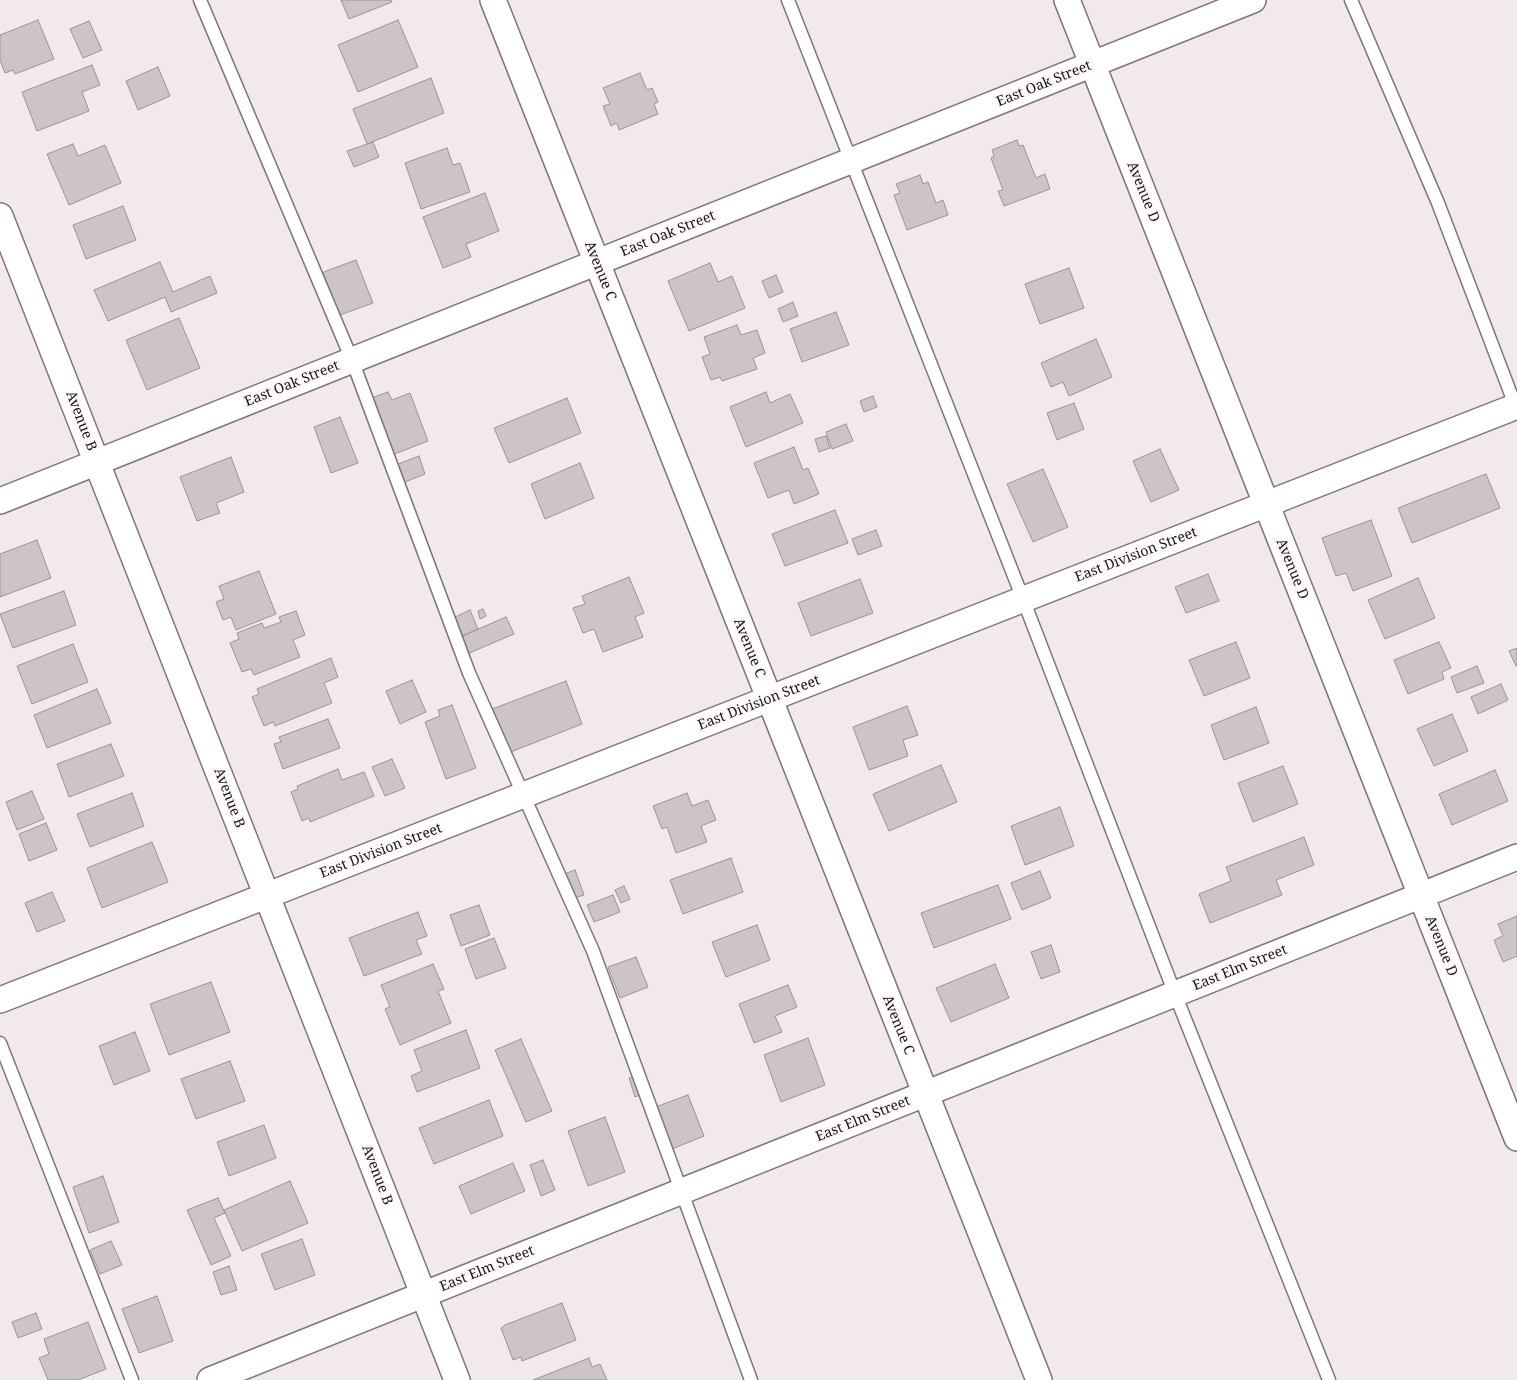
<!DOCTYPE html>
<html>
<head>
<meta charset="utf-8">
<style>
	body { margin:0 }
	canvas { display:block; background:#f2e9ee }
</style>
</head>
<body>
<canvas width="1517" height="1380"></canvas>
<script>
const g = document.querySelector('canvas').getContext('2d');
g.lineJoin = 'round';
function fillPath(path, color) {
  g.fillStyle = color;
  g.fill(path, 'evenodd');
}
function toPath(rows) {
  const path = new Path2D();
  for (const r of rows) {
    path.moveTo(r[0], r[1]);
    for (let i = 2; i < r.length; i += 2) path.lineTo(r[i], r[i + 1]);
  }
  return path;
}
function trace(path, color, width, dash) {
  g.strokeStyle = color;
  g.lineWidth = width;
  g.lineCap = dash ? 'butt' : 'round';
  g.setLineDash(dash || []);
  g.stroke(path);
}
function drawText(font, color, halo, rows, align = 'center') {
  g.font = font + ' "Noto Serif",serif';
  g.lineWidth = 5;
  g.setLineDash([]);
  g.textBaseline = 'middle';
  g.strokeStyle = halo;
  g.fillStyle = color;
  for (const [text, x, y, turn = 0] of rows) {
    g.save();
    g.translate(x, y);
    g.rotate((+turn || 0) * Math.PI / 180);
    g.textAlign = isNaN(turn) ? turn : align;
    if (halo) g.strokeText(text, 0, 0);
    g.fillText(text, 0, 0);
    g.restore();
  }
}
const building = toPath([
	[341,0,391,0,392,2,349,19,341,0],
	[38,20,54,59,15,74,13,70,5,73,0,60,0,35,38,20],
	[398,20,418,67,358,92,338,45,398,20],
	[89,21,102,50,83,58,70,29,89,21],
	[92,65,100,85,82,92,89,111,37,131,22,92,92,65],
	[158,67,170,96,138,110,126,81,158,67],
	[640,73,647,90,652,88,658,102,654,104,658,114,619,130,617,123,611,126,603,106,610,104,603,88,640,73],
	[431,78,444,113,367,144,353,109,431,78],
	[1017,140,1019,146,1023,145,1036,178,1045,174,1050,189,1004,206,998,191,1003,190,991,158,994,156,992,150,1017,140],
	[373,142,379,157,354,167,347,151,373,142],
	[73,144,78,156,105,145,121,183,69,205,47,154,73,144],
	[447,148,453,165,460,163,470,192,421,209,405,163,447,148],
	[920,175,923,184,928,182,936,203,943,200,948,215,907,230,894,195,900,193,896,184,920,175],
	[485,193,499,231,466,244,471,257,443,268,423,217,485,193],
	[123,206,136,240,86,259,73,225,123,206],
	[356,260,373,303,329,319,313,276,356,260],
	[160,262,173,292,210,276,217,293,171,312,165,297,108,321,94,290,160,262],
	[710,263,718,282,732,276,745,308,689,331,668,281,710,263],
	[1069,268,1084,308,1040,324,1025,284,1069,268],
	[776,275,783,292,769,298,762,281,776,275],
	[793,302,798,316,783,322,778,309,793,302],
	[836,312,849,345,802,362,790,329,836,312],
	[179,318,200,368,147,390,126,340,179,318],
	[737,325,741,335,757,330,765,353,753,358,757,369,722,381,720,377,711,380,702,357,710,354,704,337,737,325],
	[1096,339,1112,377,1069,396,1063,382,1051,387,1041,363,1096,339],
	[388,392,392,400,410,393,428,441,392,455,371,398,388,392],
	[766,392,770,403,790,394,803,423,746,447,730,407,766,392],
	[873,396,877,407,864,412,860,401,873,396],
	[567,398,581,433,509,463,494,428,567,398],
	[1074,403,1084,429,1057,440,1047,413,1074,403],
	[340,417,358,463,331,473,314,427,340,417],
	[846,424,853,441,832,449,826,432,846,424],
	[826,436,830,448,819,452,815,439,826,436],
	[794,447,803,470,808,468,819,494,794,504,789,490,768,498,754,463,794,447],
	[1160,449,1179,490,1151,502,1133,461,1160,449],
	[419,456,425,474,400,484,393,466,419,456],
	[231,457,244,492,216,503,220,513,197,521,180,477,231,457],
	[580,463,594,498,545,519,531,484,580,463],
	[1043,469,1068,527,1033,542,1007,484,1043,469],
	[1486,474,1500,508,1412,543,1398,508,1486,474],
	[835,510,848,543,785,566,772,534,835,510],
	[1371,520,1392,576,1353,591,1346,573,1336,576,1322,538,1371,520],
	[876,530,882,546,858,555,852,539,876,530],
	[37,540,51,578,0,597,0,554,37,540],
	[259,571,276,614,236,630,231,617,223,620,216,602,224,599,219,586,259,571],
	[1208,574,1219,601,1186,613,1175,587,1208,574],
	[629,577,644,613,635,617,643,637,603,652,594,629,583,633,573,608,585,604,582,596,629,577],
	[1418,578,1435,618,1385,639,1368,600,1418,578],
	[860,579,873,613,811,636,798,603,860,579],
	[64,591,76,625,13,648,0,614,64,591],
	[483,609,486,616,480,619,478,611,483,609],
	[470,610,478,629,460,637,451,619,470,610],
	[296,611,305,635,293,640,300,657,254,675,251,669,242,672,230,643,239,639,237,633,262,623,264,628,281,622,279,617,296,611],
	[506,617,514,634,467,654,460,637,506,617],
	[1236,642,1250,678,1204,696,1189,660,1236,642],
	[1439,642,1451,668,1442,672,1444,679,1408,694,1394,660,1439,642],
	[73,644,88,682,32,704,17,666,73,644],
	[1517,648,1517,666,1516,666,1509,651,1517,648],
	[331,658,338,677,324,683,332,703,275,726,273,722,264,726,252,697,259,694,257,689,331,658],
	[1477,666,1484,683,1457,693,1451,677,1477,666],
	[412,680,426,712,400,724,386,691,412,680],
	[566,681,582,724,503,755,487,711,566,681],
	[1501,684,1508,700,1478,714,1471,697,1501,684],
	[97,689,111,723,47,748,34,715,97,689],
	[452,705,476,768,446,779,425,722,440,716,438,710,452,705],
	[907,706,918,735,903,740,908,756,869,770,853,727,907,706],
	[1256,707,1269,743,1224,760,1211,725,1256,707],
	[1452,714,1468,751,1434,766,1417,729,1452,714],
	[328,719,340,748,283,769,274,744,281,742,279,737,328,719],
	[111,744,124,776,69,797,57,764,111,744],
	[392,759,405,788,385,796,372,767,392,759],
	[941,765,957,802,889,831,873,794,941,765],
	[1283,766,1298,804,1253,822,1238,783,1283,766],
	[338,769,342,780,364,772,374,796,310,822,309,818,302,821,291,792,298,789,297,786,338,769],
	[1495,770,1508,801,1452,825,1439,794,1495,770],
	[32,791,44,819,17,830,6,802,32,791],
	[132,793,144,826,90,847,77,814,132,793],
	[687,793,692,806,708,800,716,820,701,826,707,842,676,853,667,827,662,829,653,806,687,793],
	[1060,807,1074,846,1025,865,1011,826,1060,807],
	[46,823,57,850,29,861,19,834,46,823],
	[1304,837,1314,865,1276,880,1282,895,1210,923,1199,894,1231,881,1226,867,1304,837],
	[152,842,168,882,102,908,87,868,152,842],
	[731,858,743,892,683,914,670,880,731,858],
	[575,870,584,895,568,900,559,876,575,870],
	[1040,871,1051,898,1022,910,1011,883,1040,871],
	[998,885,1011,919,934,948,921,913,998,885],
	[624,886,630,899,621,903,615,890,624,886],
	[52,892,65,921,37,932,25,903,52,892],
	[613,895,620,912,594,922,587,905,613,895],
	[479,905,490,935,461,946,450,915,479,905],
	[418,912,427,936,416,940,422,954,364,976,349,938,418,912],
	[1517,916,1517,956,1503,962,1494,940,1503,936,1498,924,1517,916],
	[757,925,770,960,726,977,712,942,757,925],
	[494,938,506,968,476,979,465,949,494,938],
	[1051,945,1060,972,1041,979,1031,952,1051,945],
	[636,957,648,987,620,998,608,967,636,957],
	[433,964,444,989,438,991,451,1023,400,1045,385,1009,390,1007,381,985,433,964],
	[995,964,1009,998,951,1022,936,988,995,964],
	[211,982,230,1032,169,1055,150,1004,211,982],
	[788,985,797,1007,775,1016,782,1032,754,1043,739,1004,788,985],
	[466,1030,480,1068,417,1092,411,1076,422,1071,414,1050,466,1030],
	[135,1032,150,1071,114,1085,99,1046,135,1032],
	[808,1038,825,1085,781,1102,764,1055,808,1038],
	[521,1039,552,1111,526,1122,495,1050,521,1039],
	[230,1061,245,1101,196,1119,181,1079,230,1061],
	[638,1075,645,1093,635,1097,629,1078,638,1075],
	[688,1095,704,1136,667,1151,650,1109,688,1095],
	[489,1100,503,1136,434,1164,419,1128,489,1100],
	[605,1117,625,1172,588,1186,568,1131,605,1117],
	[264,1125,276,1158,229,1176,217,1142,264,1125],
	[543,1160,555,1190,541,1196,530,1165,543,1160],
	[513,1163,525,1191,471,1214,459,1186,513,1163],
	[103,1176,119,1222,89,1233,73,1187,103,1176],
	[290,1181,308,1223,242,1251,224,1210,290,1181],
	[218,1198,225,1213,214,1218,231,1256,211,1265,187,1210,218,1198],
	[302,1239,315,1275,275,1290,261,1254,302,1239],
	[111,1241,122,1265,100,1274,90,1250,111,1241],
	[229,1266,237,1290,221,1295,213,1272,229,1266],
	[157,1296,173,1341,139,1353,122,1309,157,1296],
	[562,1303,576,1340,522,1361,521,1357,513,1360,501,1328,505,1325,562,1303],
	[36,1313,42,1329,18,1338,12,1322,36,1313],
	[88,1322,106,1369,78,1380,48,1380,39,1358,49,1354,44,1339,88,1322],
	[589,1358,592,1367,600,1364,607,1380,533,1380,589,1358]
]);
fillPath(building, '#ccc4c8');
trace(building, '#9c9398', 1);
const lane = toPath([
	[200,0,352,360,469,673,593,951,751,1380],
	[788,0,1023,599,1175,994,1329,1380],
	[1351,0,1438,203,1517,410],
	[0,1043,132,1380]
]);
const street = toPath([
	[493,0,1039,1380],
	[1067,0,1517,1138],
	[0,216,457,1380],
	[0,501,1253,0],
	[0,1000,1517,406],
	[210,1380,1517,857]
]);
trace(lane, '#7e767a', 15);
trace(street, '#7e767a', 28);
trace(lane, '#fff', 12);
trace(street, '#fff', 25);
drawText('14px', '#181516', '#fef7fb', [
	["East Oak Street",1044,84,-22],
	["Avenue D",1143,192,68],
	["East Oak Street",668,234,-22],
	["Avenue C",600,271,68],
	["East Oak Street",292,384,-22],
	["Avenue B",81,421,69],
	["East Division Street",1136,555,-21],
	["Avenue D",1292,569,68],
	["Avenue C",749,648,68],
	["East Division Street",759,703,-21],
	["Avenue B",229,798,69],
	["East Division Street",381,851,-21],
	["Avenue D",1441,946,68],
	["East Elm Street",1240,968,-22],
	["Avenue C",898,1025,68],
	["East Elm Street",863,1119,-22],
	["Avenue B",377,1175,69],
	["East Elm Street",487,1269,-22]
]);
</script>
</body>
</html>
